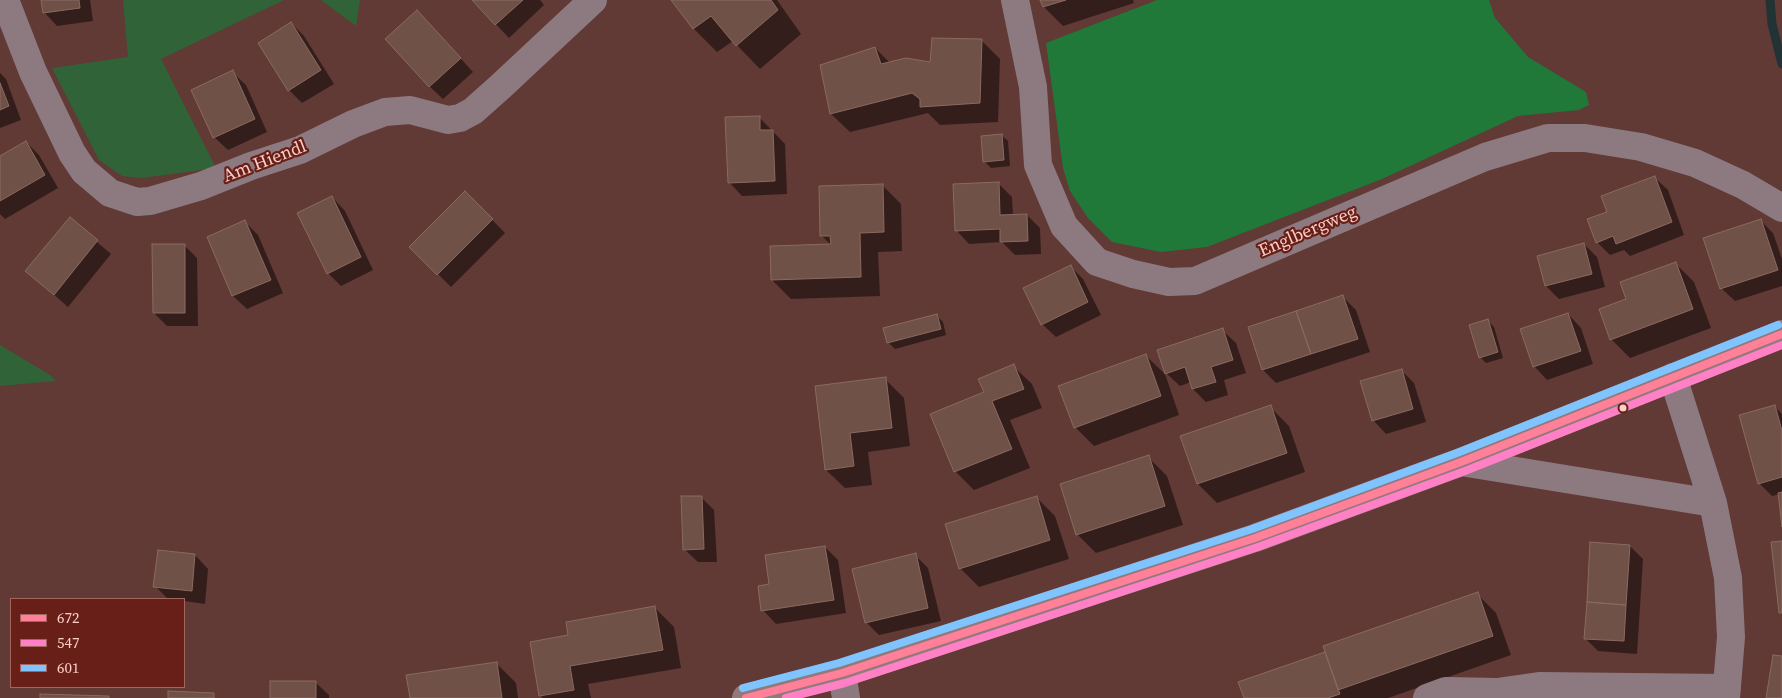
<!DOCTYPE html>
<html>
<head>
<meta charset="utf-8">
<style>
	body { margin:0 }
	#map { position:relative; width:1782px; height:698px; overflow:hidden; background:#613935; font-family:"Source Serif 4",serif }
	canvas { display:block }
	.legend { position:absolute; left:10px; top:598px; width:175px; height:90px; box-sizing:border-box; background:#671f18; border:1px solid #a3655e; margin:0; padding:6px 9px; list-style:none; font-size:15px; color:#fccfc8 }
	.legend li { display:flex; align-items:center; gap:10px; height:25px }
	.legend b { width:25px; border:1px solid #a3655e }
</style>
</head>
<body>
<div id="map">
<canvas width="1782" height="698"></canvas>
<ul class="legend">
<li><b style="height:6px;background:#ff8098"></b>672</li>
<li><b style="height:6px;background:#ff80c5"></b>547</li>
<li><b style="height:6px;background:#80c4ff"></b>601</li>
</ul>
</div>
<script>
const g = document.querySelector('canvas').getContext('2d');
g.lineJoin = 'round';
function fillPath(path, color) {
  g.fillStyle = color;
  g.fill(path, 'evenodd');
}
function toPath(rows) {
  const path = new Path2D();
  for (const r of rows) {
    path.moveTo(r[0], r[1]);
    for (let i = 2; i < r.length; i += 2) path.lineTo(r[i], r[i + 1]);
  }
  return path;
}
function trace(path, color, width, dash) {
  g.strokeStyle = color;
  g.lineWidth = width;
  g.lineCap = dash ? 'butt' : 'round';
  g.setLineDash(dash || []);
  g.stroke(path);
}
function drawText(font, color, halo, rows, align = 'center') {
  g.font = font + ' "Source Serif 4",serif';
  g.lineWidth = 4.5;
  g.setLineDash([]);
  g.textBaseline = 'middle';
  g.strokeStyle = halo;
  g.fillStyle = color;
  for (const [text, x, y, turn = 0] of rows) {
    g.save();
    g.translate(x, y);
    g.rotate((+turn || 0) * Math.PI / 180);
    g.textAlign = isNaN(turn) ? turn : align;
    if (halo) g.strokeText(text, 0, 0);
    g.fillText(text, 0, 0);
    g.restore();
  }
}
fillPath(toPath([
	[123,0,284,0,161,59,216,168,142,178,122,176,99,160,52,68,128,57],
	[321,0,360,0,356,26],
	[0,345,50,375,56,381,0,386]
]), '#316338');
fillPath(toPath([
	[1157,0,1489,0,1495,18,1528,57,1586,92,1589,105,1579,110,1518,116,1382,179,1207,247,1161,252,1112,242,1088,218,1070,191,1063,168,1046,43]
]), '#217939');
fillPath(toPath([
	[43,0,90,0,93,21,57,26,44,12],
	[473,0,540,0,544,5,509,38],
	[672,0,777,0,801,34,760,69,733,41,717,52,694,29],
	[1041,0,1133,0,1134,3,1063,26,1044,7],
	[291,23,304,36,334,84,302,103,289,90],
	[430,25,473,72,443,99,429,86],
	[981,40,1000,59,998,122,940,125,928,113,850,132,831,114,875,48,890,63,931,64],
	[232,72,246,85,267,132,228,150,214,137],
	[0,73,6,79,21,120,0,128],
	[759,117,785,144,787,194,742,196,729,182],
	[1001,135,1008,141,1010,166,991,168,984,161],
	[26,142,39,155,58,188,5,219,0,214,0,157],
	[1654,177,1668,190,1684,235,1630,256,1624,250,1610,255,1597,242,1608,213],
	[999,184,1012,197,1013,215,1027,215,1040,228,1041,254,1015,255,1002,242,969,244,956,230],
	[882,185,901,204,902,251,878,252,880,296,791,299,772,280,831,245,821,235],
	[465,192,505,233,451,287,411,247],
	[332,197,345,211,373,270,341,286,328,273],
	[70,219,111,254,68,307,27,271],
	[1760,220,1773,233,1782,259,1782,286,1735,301,1721,288],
	[245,222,258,235,283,293,247,309,233,296,209,237],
	[1584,244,1597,257,1605,287,1559,299,1546,286],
	[184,245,197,258,198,326,167,326,154,313],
	[1675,263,1694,282,1711,328,1630,358,1611,339],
	[1070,266,1083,279,1101,315,1056,337,1042,324],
	[1343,297,1356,310,1370,352,1276,383,1263,370,1250,328],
	[1568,314,1581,328,1593,364,1547,380,1534,366],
	[936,315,943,322,946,335,895,349,888,342],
	[1487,320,1494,327,1503,358,1486,363,1480,357],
	[1222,330,1236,343,1246,373,1224,380,1228,395,1206,402,1193,389,1191,382,1180,386,1166,373],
	[1146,356,1165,374,1179,415,1094,446,1075,427],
	[1013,366,1032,384,1042,408,1010,420,1030,468,974,490,955,471,985,393],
	[1401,370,1414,383,1426,422,1386,434,1373,420],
	[885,379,904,398,910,446,868,452,872,485,845,488,826,470,816,387],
	[1774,406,1782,414,1782,516,1780,494,1772,496,1759,483],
	[1270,407,1289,426,1305,472,1217,503,1198,484,1182,437],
	[1148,457,1167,476,1183,525,1096,553,1077,534],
	[701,497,714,510,717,562,698,562,684,549],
	[1036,497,1055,516,1069,559,979,587,960,568],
	[1630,546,1643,559,1637,654,1598,651,1585,638],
	[825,547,838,560,846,613,776,624,763,610],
	[195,555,208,569,205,604,184,601,184,599,168,599,155,586],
	[915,555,928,568,941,621,879,635,866,622],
	[1477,594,1496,613,1511,655,1388,698,1245,698,1240,683,1327,653],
	[655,608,674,627,681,668,588,684,591,698,543,698,541,696,570,636],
	[497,664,516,683,518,698,411,698],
	[315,682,329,695,329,698,272,698]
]), '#0007');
trace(toPath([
	[1770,0,1772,24,1782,64]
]), '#223336', 9);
const building = toPath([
	[41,0,79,0,80,8,43,13,41,0],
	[472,0,523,0,495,25,472,0],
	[671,0,771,0,778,10,736,46,711,16,693,29,671,0],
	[1040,0,1066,0,1043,7,1040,0],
	[417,10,461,58,429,87,385,39,417,10],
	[291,22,321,70,288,91,258,43,291,22],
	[932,38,982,39,980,103,920,107,920,99,912,93,830,114,820,65,875,47,881,64,906,58,930,62,932,38],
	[233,70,255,119,213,138,191,90,233,70],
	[0,83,9,106,0,110,0,83],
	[760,116,760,130,773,130,775,181,728,183,725,117,760,116],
	[1002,134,1004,160,983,162,981,136,1002,134],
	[26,141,45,175,0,201,0,156,26,141],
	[1655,176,1672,222,1616,244,1613,236,1596,243,1587,219,1607,212,1601,196,1655,176],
	[999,182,1000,215,1027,214,1028,241,1000,242,1000,229,955,231,953,184,999,182],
	[883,184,884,232,860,233,861,277,771,280,770,246,831,244,830,236,820,236,819,186,883,184],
	[465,191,493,219,437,275,409,247,465,191],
	[332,196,361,257,327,274,297,213,332,196],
	[70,217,98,240,54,295,25,271,70,217],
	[1761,219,1778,270,1720,289,1703,238,1761,219],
	[245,220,271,280,232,296,207,237,245,220],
	[1584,243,1592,274,1545,286,1537,256,1584,243],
	[152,244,185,244,185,313,153,313,152,244],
	[1676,262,1693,309,1610,340,1599,309,1626,299,1620,282,1676,262],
	[1071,265,1088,302,1041,325,1023,288,1071,265],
	[1343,295,1358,339,1311,354,1296,311,1343,295],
	[1296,311,1311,354,1262,370,1248,327,1296,311],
	[1568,313,1581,351,1533,367,1520,329,1568,313],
	[937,314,941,329,887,343,883,328,937,314],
	[1488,319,1498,352,1479,358,1469,325,1488,319],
	[1223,328,1233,360,1211,367,1216,382,1192,389,1185,367,1165,374,1157,350,1223,328],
	[1146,354,1161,396,1074,428,1058,386,1146,354],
	[1014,364,1024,389,992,401,1012,449,954,472,930,414,984,392,978,379,1014,364],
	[1402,369,1413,409,1372,421,1360,381,1402,369],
	[886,377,892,428,850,433,854,466,825,470,815,386,886,377],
	[1271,405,1287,453,1197,484,1180,436,1271,405],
	[1775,405,1782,431,1782,477,1758,484,1739,415,1775,405],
	[1149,455,1165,506,1076,535,1060,484,1149,455],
	[1782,492,1782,527,1778,493,1782,492],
	[681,496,702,496,704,549,683,550,681,496],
	[1037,496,1050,540,959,569,945,524,1037,496],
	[1782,541,1782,613,1779,613,1771,542,1782,541],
	[1590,542,1630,545,1626,605,1587,602,1590,542],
	[825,546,834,600,761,611,758,586,769,584,765,555,825,546],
	[158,550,195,554,192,591,153,587,158,550],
	[916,553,928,608,865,623,852,569,916,553],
	[1478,592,1493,636,1338,690,1323,646,1478,592],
	[1587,602,1626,605,1624,641,1584,639,1587,602],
	[655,606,663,650,570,666,574,690,539,696,530,642,568,635,566,622,655,606],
	[1325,652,1340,694,1328,698,1244,698,1238,682,1325,652],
	[1773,655,1782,656,1782,698,1766,698,1773,655],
	[497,662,502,698,410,698,406,675,497,662],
	[270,681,316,681,316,698,270,698,270,681],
	[168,691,214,693,214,698,168,698,168,691],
	[40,694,109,696,109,698,40,698,40,694]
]);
fillPath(building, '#705148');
trace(building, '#8a6a60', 1);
trace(toPath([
	[5,0,33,72,72,153,84,171,110,193,137,202,150,201,201,186,251,166,300,150,353,124,385,112,410,110,448,120,460,118,473,111,500,87,593,0],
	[1015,0,1033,87,1038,165,1064,226,1097,262,1133,274,1169,282,1195,281,1485,157,1548,138,1585,138,1641,147,1695,163,1743,185,1782,208],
	[1673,377,1713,503,1728,578,1731,637,1726,698],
	[1461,462,1713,503],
	[842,673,846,698],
	[1427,698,1446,691,1497,692,1539,686,1727,688]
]), '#8d7a80', 28);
trace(toPath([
	[746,698,842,673,1255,538,1461,462,1782,334]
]), '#91797c', 28);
trace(toPath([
	[746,698,842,673,1255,538,1461,462,1782,334]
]), '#ff8098', 8);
trace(toPath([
	[786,698,845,683,1258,547,1465,471,1782,345]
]), '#ff80c5', 8);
trace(toPath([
	[743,688,839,663,1252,529,1457,453,1778,325]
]), '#80c4ff', 8);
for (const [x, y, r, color] of [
	[1623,408,4.5,"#fccfc8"]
]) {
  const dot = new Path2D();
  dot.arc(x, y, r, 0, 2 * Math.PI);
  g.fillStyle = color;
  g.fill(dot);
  trace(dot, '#671f18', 2);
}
drawText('18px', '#fccfc8', '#671f18', [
	["Am Hiendl",265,162,-21],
	["Englbergweg",1308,232,-23]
]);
</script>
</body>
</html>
